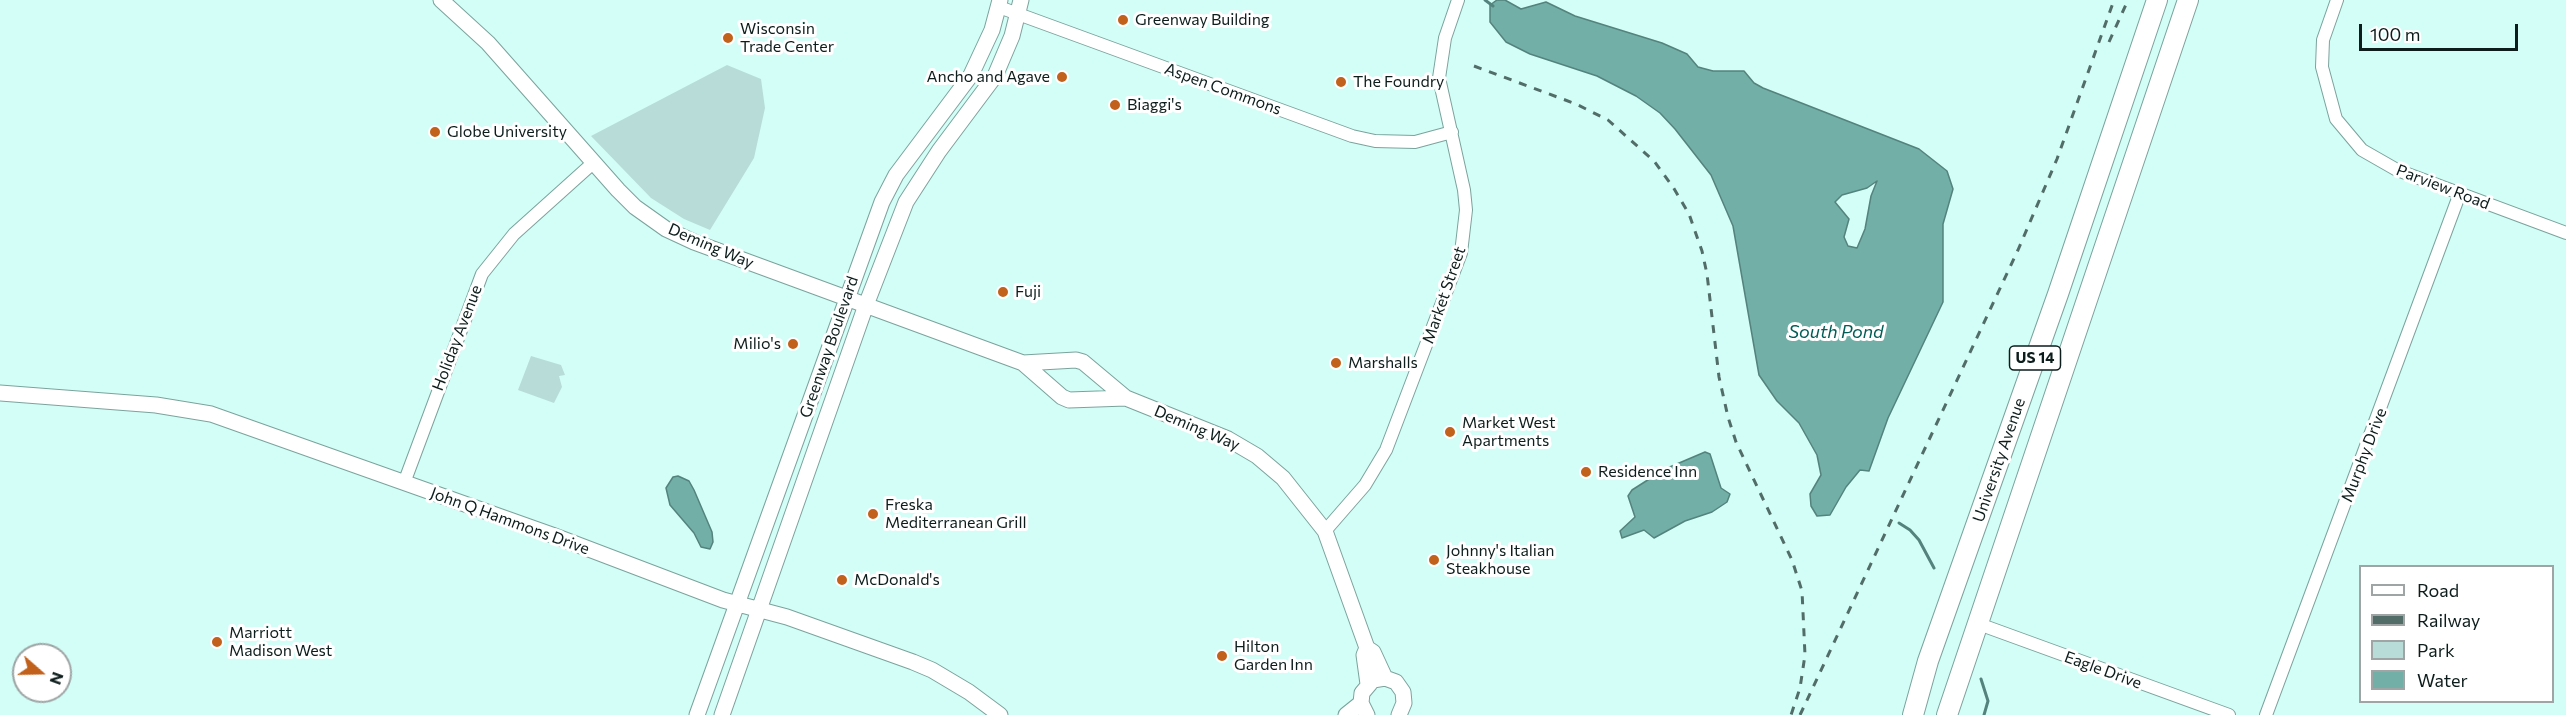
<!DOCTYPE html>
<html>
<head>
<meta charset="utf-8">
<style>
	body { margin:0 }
	#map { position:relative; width:2566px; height:715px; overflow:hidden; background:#d3fef7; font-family:Commissioner,sans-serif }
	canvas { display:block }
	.legend { position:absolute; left:2359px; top:565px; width:195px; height:138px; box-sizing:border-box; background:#fff; border:2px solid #9ea5a4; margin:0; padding:8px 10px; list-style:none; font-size:18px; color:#0d1d1b }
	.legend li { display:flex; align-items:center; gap:12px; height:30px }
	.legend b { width:30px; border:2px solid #9ea5a4 }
	.north { position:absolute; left:12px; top:643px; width:60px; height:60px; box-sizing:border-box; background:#fff; border:2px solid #9ea5a4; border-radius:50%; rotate:110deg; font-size:16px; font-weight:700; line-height:24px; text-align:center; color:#0d1d1b }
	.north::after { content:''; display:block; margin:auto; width:21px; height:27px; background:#c1611b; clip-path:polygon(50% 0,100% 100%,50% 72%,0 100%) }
	.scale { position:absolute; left:2359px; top:24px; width:159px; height:27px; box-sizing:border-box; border:3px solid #0d1d1b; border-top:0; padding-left:8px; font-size:18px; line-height:21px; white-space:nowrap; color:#0d1d1b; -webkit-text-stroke:4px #fff; paint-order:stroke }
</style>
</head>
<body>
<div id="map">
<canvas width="2566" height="715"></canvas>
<ul class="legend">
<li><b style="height:8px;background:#fff"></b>Road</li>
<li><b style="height:8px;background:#526c68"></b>Railway</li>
<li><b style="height:16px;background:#b8ddd8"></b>Park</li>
<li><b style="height:16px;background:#72afa7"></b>Water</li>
</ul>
<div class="north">N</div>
<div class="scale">100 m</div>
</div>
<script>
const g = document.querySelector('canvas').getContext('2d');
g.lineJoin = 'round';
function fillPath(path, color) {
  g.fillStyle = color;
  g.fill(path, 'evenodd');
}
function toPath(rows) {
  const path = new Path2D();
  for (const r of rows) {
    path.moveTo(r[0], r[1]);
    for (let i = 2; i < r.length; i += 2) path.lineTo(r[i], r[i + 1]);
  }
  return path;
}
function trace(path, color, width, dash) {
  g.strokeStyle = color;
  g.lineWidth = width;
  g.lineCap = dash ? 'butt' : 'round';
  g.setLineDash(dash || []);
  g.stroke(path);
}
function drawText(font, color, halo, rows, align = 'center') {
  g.font = font + ' Commissioner,sans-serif';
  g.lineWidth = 6;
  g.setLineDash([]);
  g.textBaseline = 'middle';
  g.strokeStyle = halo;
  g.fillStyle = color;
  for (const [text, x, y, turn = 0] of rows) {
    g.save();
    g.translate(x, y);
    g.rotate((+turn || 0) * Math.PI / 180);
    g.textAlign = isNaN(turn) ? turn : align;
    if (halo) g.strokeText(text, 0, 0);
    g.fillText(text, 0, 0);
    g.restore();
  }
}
fillPath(toPath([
	[727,65,761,79,765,108,754,158,710,230,684,219,651,198,591,136],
	[531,356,561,365,565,375,559,376,562,387,554,403,518,390]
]), '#b8ddd8');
const water = toPath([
	[1497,0,1505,0,1521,9,1546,2,1575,16,1662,43,1687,54,1698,67,1713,71,1744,71,1754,83,1763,88,1919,149,1947,171,1953,189,1943,224,1943,302,1888,418,1869,471,1860,470,1846,487,1830,515,1817,516,1811,506,1810,494,1821,475,1817,455,1799,423,1777,401,1759,375,1733,226,1711,175,1675,129,1660,113,1636,96,1597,76,1530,54,1506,42,1490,22,1490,5,1497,0],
	[1877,181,1871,196,1865,229,1857,248,1848,246,1844,237,1849,219,1835,202,1842,195,1867,188,1877,181],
	[1705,452,1710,454,1721,488,1730,494,1727,502,1712,512,1685,521,1654,538,1644,530,1622,538,1620,531,1635,517,1628,496,1632,490,1665,469,1705,452],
	[678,476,689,481,694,490,712,532,713,542,710,549,701,547,694,533,670,505,666,488,673,477,678,476]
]);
fillPath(water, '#72afa7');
trace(water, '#54837d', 1.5);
trace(toPath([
	[1485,0,1493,6],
	[1899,523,1910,530,1919,540,1934,568],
	[1981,679,1988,701,1984,715]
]), '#54837d', 3);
const minor = toPath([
	[2337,0,2323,40,2322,67,2336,119,2362,150,2397,170,2566,233],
	[999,7,1352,136,1375,141,1415,142,1452,132],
	[404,483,482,274,514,234,593,163],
	[1325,531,1365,485,1386,450,1461,253,1466,210,1464,190,1439,78,1445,38,1458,0],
	[1976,623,2229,715],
	[2266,715,2460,193]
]);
const tertiary = toPath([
	[441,0,488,43,618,190,635,207,666,229,694,242,1023,363,1062,397,1069,400,1126,398],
	[1023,363,1076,360,1083,362,1126,398,1228,439,1257,456,1283,478,1325,531,1367,648,1373,652,1385,678],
	[0,393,156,405,211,414,552,535,723,600,787,617,913,662,932,670,969,692,1000,715],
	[1367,648,1364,655,1368,684],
	[697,715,882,202,896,175,971,75,992,30,1000,0],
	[722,715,866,305,906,202,939,151,995,76,1012,36,1021,0],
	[1346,715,1361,703],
	[1367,715,1361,703,1362,693,1373,680,1385,678,1396,682,1403,692,1404,703,1399,715]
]);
const primary = toPath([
	[1913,715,1928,661,2058,294,2157,0],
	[1947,715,2188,0]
]);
trace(minor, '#7ba39d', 14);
trace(tertiary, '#7ba39d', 17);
trace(primary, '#7ba39d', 22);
trace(minor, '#fff', 12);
trace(tertiary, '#fff', 15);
trace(primary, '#fff', 20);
trace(toPath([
	[2109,42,2128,0],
	[1474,66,1576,104,1608,120,1654,161,1673,187,1689,214,1702,251,1707,274,1719,377,1728,417,1736,442,1792,560,1802,591,1805,655,1800,688,1791,715],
	[1800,715,2018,250,2057,159,2114,0]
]), '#526c68', 3, [8, 8]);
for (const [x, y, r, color] of [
	[1123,20,6,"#c1611b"],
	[728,38,6,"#c1611b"],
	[1062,77,6,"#c1611b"],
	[1341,82,6,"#c1611b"],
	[1115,105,6,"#c1611b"],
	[435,132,6,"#c1611b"],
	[1003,292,6,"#c1611b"],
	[793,344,6,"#c1611b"],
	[1336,363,6,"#c1611b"],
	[1450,432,6,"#c1611b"],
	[1586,472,6,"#c1611b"],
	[873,514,6,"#c1611b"],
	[1434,560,6,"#c1611b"],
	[842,580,6,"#c1611b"],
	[217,642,6,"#c1611b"],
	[1222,656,6,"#c1611b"]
]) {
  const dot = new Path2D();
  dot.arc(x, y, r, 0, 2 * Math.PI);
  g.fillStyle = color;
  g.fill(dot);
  trace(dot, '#fff', 2);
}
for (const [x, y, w] of [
	[2035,358,51]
]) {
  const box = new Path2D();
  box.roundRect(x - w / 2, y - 12, w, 24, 4.5);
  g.fillStyle = '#fff';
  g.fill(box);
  trace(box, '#0d1d1b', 1.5);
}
drawText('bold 15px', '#0d1d1b', null, [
	["US 14",2035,358]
]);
drawText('16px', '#0d1d1b', '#fff', [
	["Greenway Building",1135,20],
	["Wisconsin",740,29],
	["Trade Center",740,47],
	["Ancho and Agave",1050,77,"right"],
	["The Foundry",1353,82],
	["Biaggi's",1127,105],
	["Globe University",447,132],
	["Fuji",1015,292],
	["Milio's",781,344,"right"],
	["Marshalls",1348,363],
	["Market West",1462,423],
	["Apartments",1462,441],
	["Residence Inn",1598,472],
	["Freska",885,505],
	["Mediterranean Grill",885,523],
	["Johnny's Italian",1446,551],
	["Steakhouse",1446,569],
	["McDonald's",854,580],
	["Marriott",229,633],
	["Madison West",229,651],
	["Hilton",1234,647],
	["Garden Inn",1234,665]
], 'left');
drawText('16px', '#0d1d1b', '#fff', [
	["Aspen Commons",1223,89,20],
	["Parview Road",2443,187,21],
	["Deming Way",711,246,23],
	["Market Street",1444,295,-71],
	["Holiday Avenue",457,338,-69],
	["Greenway Boulevard",829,347,-71],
	["Deming Way",1197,428,23],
	["Murphy Drive",2364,455,-69],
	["University Avenue",1999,460,-71],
	["John Q Hammons Drive",510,521,20],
	["Eagle Drive",2103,670,20]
]);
drawText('italic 18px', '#015d56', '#fff', [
	["South Pond",1836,332]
]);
</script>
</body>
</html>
